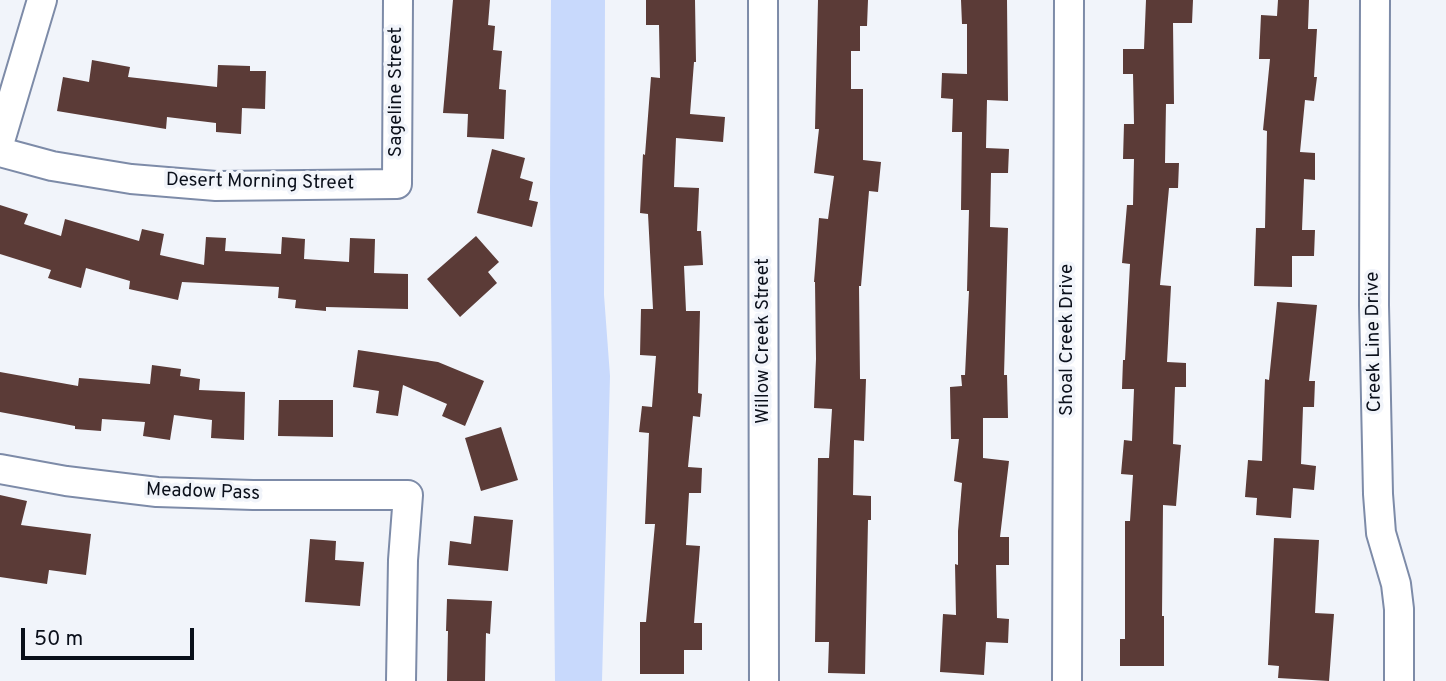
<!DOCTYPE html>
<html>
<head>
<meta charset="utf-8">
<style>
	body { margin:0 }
	#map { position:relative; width:1446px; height:681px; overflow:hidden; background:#f1f4fa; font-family:Overpass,sans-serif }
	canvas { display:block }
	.scale { position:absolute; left:21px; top:628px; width:173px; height:32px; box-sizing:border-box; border:4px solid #0a0f1a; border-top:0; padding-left:9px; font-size:21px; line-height:24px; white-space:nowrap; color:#0a0f1a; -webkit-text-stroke:5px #f1f4fa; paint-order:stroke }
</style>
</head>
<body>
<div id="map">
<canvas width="1446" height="681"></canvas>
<div class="scale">50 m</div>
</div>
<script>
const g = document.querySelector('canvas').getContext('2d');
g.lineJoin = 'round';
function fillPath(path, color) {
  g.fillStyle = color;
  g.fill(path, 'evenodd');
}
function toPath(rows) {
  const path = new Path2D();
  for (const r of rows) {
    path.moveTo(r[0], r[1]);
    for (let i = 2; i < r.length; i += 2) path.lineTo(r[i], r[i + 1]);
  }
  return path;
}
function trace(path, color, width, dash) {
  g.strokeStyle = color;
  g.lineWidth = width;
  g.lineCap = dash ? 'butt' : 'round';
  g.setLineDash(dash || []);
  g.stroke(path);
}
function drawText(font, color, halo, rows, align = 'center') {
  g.font = font + ' Overpass,sans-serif';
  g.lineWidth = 7;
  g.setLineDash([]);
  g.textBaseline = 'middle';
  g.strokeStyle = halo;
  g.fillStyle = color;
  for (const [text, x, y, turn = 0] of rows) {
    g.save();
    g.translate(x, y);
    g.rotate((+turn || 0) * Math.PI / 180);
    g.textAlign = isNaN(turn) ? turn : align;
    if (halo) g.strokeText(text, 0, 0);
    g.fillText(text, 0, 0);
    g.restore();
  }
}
fillPath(toPath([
	[551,0,605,0,604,295,610,376,602,681,555,681,550,190]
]), '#c8d9fc');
fillPath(toPath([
	[453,0,490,0,488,25,495,26,493,50,502,51,499,89,506,90,504,139,467,137,468,114,443,113],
	[646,0,695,0,696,62,694,62,690,114,725,117,723,142,676,138,674,187,699,188,697,231,701,231,703,265,684,266,686,311,700,311,698,393,702,394,700,417,693,416,688,467,702,468,701,493,689,493,686,545,700,546,694,623,702,623,702,650,684,650,684,674,640,674,640,622,646,622,655,524,645,524,649,433,639,432,642,406,652,407,656,356,640,355,641,309,653,309,648,214,640,213,643,154,645,155,651,77,660,78,659,25,646,25],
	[818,0,868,0,867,26,860,26,860,51,851,51,851,89,863,89,863,160,881,162,878,192,869,191,861,286,859,286,860,379,866,379,864,441,854,440,853,495,871,496,871,520,868,520,865,674,828,673,829,642,815,642,818,458,829,458,832,409,814,408,816,359,815,282,814,282,819,218,828,219,834,176,814,173,819,129,815,129],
	[961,0,1007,0,1008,101,987,100,986,148,1009,149,1008,173,991,173,990,227,1008,228,1004,375,1007,375,1008,418,983,418,983,458,1009,461,1000,537,1009,537,1009,565,996,565,997,618,1009,619,1008,643,986,642,984,675,940,672,943,614,956,615,955,564,958,565,958,531,962,483,954,481,959,439,951,439,950,387,962,386,961,375,965,375,969,291,967,291,969,210,961,210,962,132,952,132,953,99,941,98,942,73,967,74,967,24,962,24],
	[1146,0,1193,0,1192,23,1173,23,1174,104,1166,104,1165,163,1179,163,1178,188,1169,188,1160,285,1171,286,1167,362,1186,363,1186,387,1175,387,1173,444,1181,445,1176,506,1163,505,1162,616,1164,616,1164,666,1120,666,1120,639,1125,639,1125,521,1130,521,1133,475,1121,474,1124,440,1132,441,1134,389,1122,389,1123,360,1125,360,1130,264,1122,263,1127,205,1133,205,1134,159,1123,159,1124,124,1134,124,1133,74,1123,74,1123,49,1144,49],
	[1278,0,1309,0,1308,29,1317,29,1314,77,1317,77,1314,101,1305,100,1300,152,1315,153,1315,180,1304,179,1302,230,1315,230,1314,256,1292,256,1292,287,1254,286,1256,228,1265,228,1267,131,1263,130,1270,59,1259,59,1261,15,1277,16],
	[92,60,130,67,128,77,217,87,218,65,250,66,250,71,266,71,265,109,242,108,241,134,216,132,216,123,167,117,166,129,57,111,63,77,89,82],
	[492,149,525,158,520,178,533,182,529,200,538,202,532,227,477,213],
	[0,205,28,214,24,224,61,236,65,219,139,241,142,229,164,234,160,255,204,265,206,237,226,238,225,251,281,254,282,237,305,239,304,259,349,262,350,238,375,239,374,273,408,274,408,309,326,307,326,311,295,308,296,300,278,298,279,287,182,282,178,300,129,289,130,281,86,268,81,288,48,278,51,270,0,254],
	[476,236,499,262,488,272,497,283,460,317,427,279],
	[1277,302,1317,305,1309,381,1315,381,1314,407,1303,407,1301,464,1316,466,1314,490,1293,488,1291,518,1256,515,1257,498,1245,497,1248,460,1262,461,1265,379,1269,380],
	[358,350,438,362,484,381,465,426,442,416,447,404,403,385,398,416,376,413,379,391,353,387],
	[152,365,181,369,180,376,200,379,199,390,245,392,244,440,211,438,212,420,174,415,170,440,143,436,145,422,102,419,101,431,75,429,75,426,0,412,0,372,78,386,79,378,150,384],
	[279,400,333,400,333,437,278,436],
	[501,427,518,480,481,491,465,438],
	[0,495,27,501,21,525,91,534,86,575,49,570,47,584,0,577],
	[474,516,513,520,508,571,448,565,450,541,471,544],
	[1274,538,1319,540,1315,613,1334,614,1329,681,1278,678,1279,666,1268,665],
	[310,539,336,541,335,560,364,562,360,606,305,602],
	[447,599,492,601,490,634,486,633,485,681,447,681,448,631,446,631]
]), '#5b3b37');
const minor = toPath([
	[763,0,764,681],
	[1375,0,1374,305,1378,494,1381,533,1396,584,1399,609,1399,681],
	[0,141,42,0],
	[0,152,52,166,131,179,216,186,397,184,398,0],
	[0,469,66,481,157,492,253,495,408,495,403,560,401,681],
	[1067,681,1069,0]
]);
trace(minor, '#7d8ba8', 32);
trace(minor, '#fff', 28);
drawText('19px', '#0a0f1a', '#f1f4fa', [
	["Sageline Street",397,92,-90],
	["Desert Morning Street",260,183,1],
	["Shoal Creek Drive",1068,340,-90],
	["Willow Creek Street",764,341,-90],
	["Creek Line Drive",1375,342,-91],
	["Meadow Pass",203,493,2]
]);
</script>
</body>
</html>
